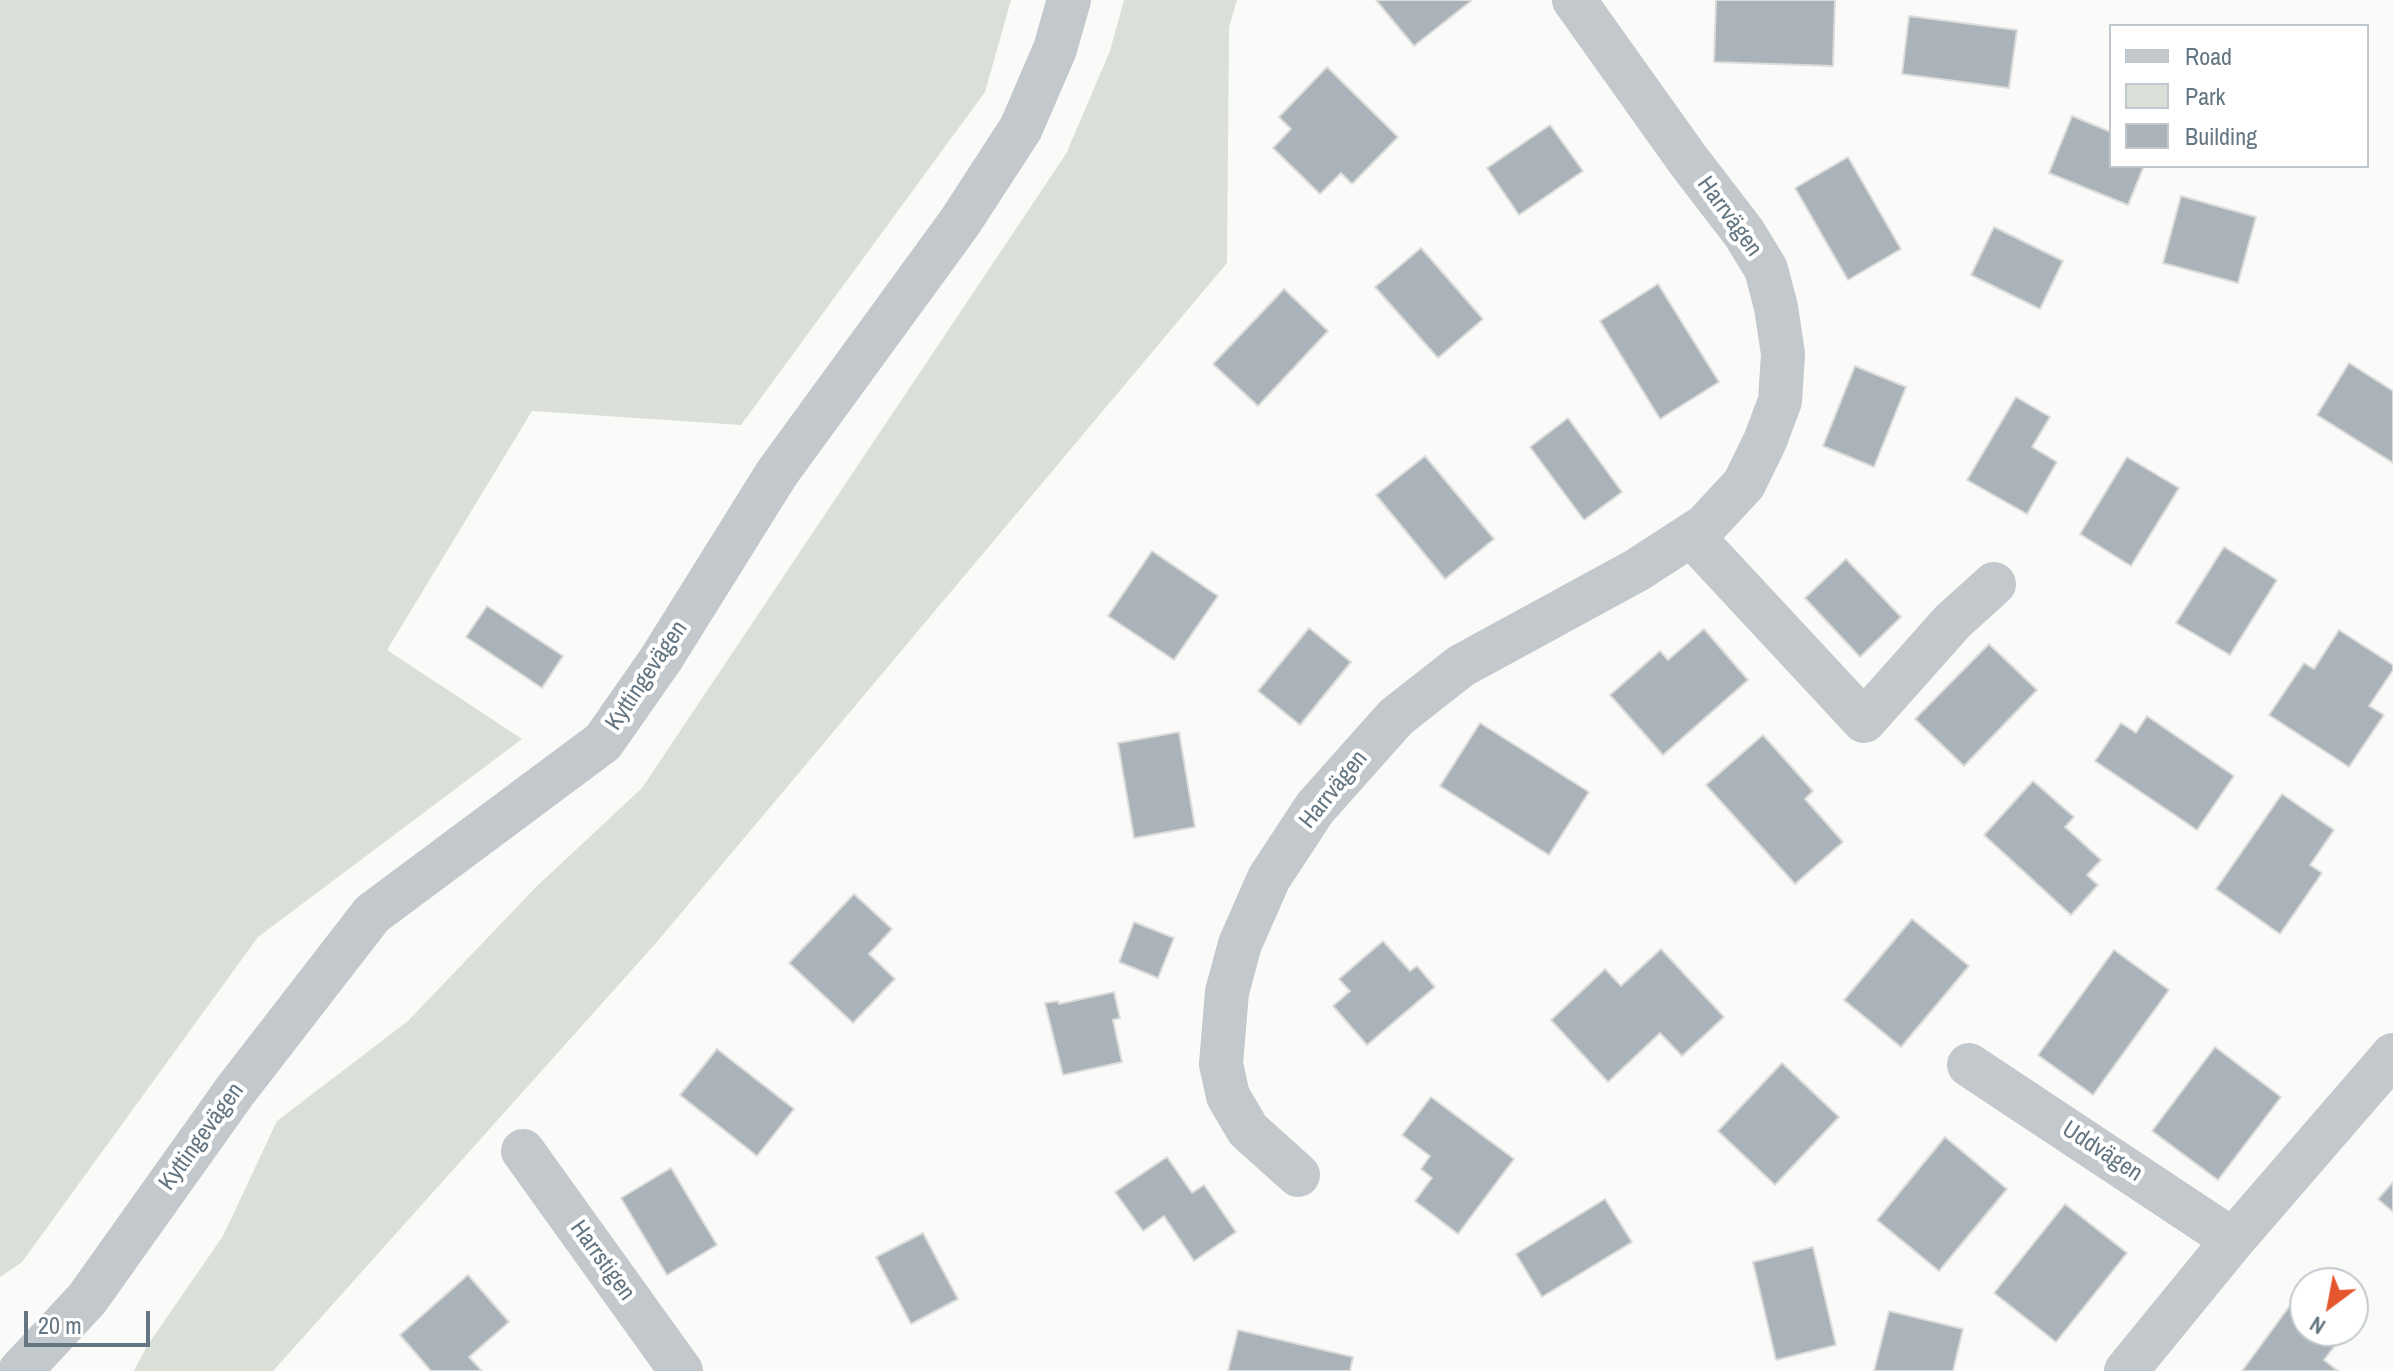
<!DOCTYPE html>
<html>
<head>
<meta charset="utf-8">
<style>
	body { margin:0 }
	#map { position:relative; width:2393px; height:1371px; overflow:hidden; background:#fafaf8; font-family:"Archivo Narrow",sans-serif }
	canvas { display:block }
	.legend { position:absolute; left:2109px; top:24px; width:260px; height:144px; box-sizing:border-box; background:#fff; border:2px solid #c1c8cd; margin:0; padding:10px 14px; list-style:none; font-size:24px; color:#657683 }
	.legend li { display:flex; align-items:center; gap:16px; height:40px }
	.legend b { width:40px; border:2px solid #c1c8cd }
	.north { position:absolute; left:2289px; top:1267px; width:80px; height:80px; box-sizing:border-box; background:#fff; border:2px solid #c1c8cd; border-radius:50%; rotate:212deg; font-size:22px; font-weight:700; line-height:32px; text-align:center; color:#657683 }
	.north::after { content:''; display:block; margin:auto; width:28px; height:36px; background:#e4572e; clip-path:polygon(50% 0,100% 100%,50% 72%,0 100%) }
	.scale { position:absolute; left:24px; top:1311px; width:126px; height:36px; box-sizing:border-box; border:4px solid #657683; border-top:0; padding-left:10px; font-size:24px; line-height:28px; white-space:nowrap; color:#657683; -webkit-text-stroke:6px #fff; paint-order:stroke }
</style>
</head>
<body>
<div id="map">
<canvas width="2393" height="1371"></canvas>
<ul class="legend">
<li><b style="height:10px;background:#c3c8cc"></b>Road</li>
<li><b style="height:22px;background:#dadfd7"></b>Park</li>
<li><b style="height:22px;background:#aab3b9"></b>Building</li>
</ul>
<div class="north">N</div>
<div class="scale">20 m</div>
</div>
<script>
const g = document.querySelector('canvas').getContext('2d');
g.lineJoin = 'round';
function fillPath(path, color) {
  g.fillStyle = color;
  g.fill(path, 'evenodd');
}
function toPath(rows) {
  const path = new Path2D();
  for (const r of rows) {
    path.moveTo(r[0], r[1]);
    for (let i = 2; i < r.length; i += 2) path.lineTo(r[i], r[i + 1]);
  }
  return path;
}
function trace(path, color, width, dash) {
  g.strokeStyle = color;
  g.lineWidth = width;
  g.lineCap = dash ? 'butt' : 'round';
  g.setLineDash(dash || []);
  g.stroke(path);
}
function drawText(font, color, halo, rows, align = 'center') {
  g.font = font + ' "Archivo Narrow",sans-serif';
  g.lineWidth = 8;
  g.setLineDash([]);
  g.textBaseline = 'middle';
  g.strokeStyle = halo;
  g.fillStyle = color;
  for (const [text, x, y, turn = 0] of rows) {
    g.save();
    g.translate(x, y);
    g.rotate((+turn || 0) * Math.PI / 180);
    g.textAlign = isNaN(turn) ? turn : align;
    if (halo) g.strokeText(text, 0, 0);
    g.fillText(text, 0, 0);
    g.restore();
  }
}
fillPath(toPath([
	[0,0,1011,0,985,92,741,425,532,411,387,650,522,739,258,937,22,1262,0,1277],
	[1124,0,1237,0,1229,27,1227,263,656,943,273,1371,134,1371,147,1346,223,1236,277,1121,408,1021,536,887,642,788,1066,154,1110,51]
]), '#dadfd7');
const building = toPath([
	[1376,0,1470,0,1471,1,1414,46,1376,0],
	[1716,0,1835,0,1833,66,1714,62,1716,0],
	[1909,16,2017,30,2009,88,1902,74,1909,16],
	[1327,67,1398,137,1352,184,1341,173,1320,194,1273,148,1291,129,1279,117,1327,67],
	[2072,116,2111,132,2111,166,2144,166,2128,205,2049,173,2072,116],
	[1550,125,1583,171,1519,215,1487,168,1550,125],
	[1848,157,1901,249,1848,280,1795,188,1848,157],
	[2181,196,2256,217,2238,283,2163,263,2181,196],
	[1994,227,2063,261,2040,309,1971,275,1994,227],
	[1421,248,1483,319,1438,358,1375,287,1421,248],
	[1658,284,1719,382,1660,419,1600,321,1658,284],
	[1284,289,1328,331,1258,406,1213,364,1284,289],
	[2349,363,2393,391,2393,463,2317,415,2349,363],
	[1855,366,1906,387,1874,467,1823,446,1855,366],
	[2016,397,2050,417,2032,447,2057,462,2027,514,1967,480,2016,397],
	[1568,418,1622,492,1584,520,1530,447,1568,418],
	[1425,456,1494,539,1445,579,1376,495,1425,456],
	[2127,457,2179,488,2131,566,2080,534,2127,457],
	[2224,547,2277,580,2230,655,2176,623,2224,547],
	[1152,551,1218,596,1174,660,1108,616,1152,551],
	[1846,559,1901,617,1860,657,1805,598,1846,559],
	[487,606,563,656,542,688,466,637,487,606],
	[1309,628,1351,662,1300,725,1258,691,1309,628],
	[1704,629,1748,680,1663,755,1610,695,1660,651,1668,660,1704,629],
	[2339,630,2393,665,2393,670,2369,706,2384,715,2349,767,2269,715,2304,663,2314,669,2339,630],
	[1989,644,2037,690,1964,766,1915,719,1989,644],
	[2147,716,2234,776,2197,830,2095,761,2121,723,2136,733,2147,716],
	[1480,723,1589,792,1549,855,1440,786,1480,723],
	[1179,732,1195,827,1134,838,1118,743,1179,732],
	[1763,735,1813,791,1805,799,1843,842,1795,884,1706,785,1763,735],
	[2033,781,2074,817,2065,827,2101,860,2087,875,2098,885,2071,915,1984,835,2033,781],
	[2282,794,2334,830,2310,865,2322,873,2280,934,2216,889,2282,794],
	[854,894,892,929,869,954,895,979,853,1023,789,963,854,894],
	[1912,919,1969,966,1901,1047,1844,1000,1912,919],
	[1134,922,1174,938,1158,978,1119,962,1134,922],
	[1383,941,1410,971,1417,966,1435,987,1367,1045,1333,1006,1350,991,1339,979,1383,941],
	[1661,949,1724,1017,1682,1056,1660,1033,1608,1082,1551,1020,1605,969,1621,986,1661,949],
	[2114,950,2169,990,2093,1095,2038,1055,2114,950],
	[1114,992,1120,1018,1113,1020,1122,1062,1063,1075,1045,1003,1058,1001,1059,1004,1114,992],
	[2215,1047,2281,1097,2218,1180,2152,1131,2215,1047],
	[717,1049,794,1109,757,1156,680,1095,717,1049],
	[1782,1063,1839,1117,1775,1185,1718,1131,1782,1063],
	[1431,1097,1514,1159,1458,1234,1415,1201,1432,1178,1421,1169,1430,1156,1402,1135,1431,1097],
	[1945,1137,2007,1189,1939,1271,1877,1220,1945,1137],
	[1167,1157,1192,1193,1204,1185,1236,1232,1194,1261,1164,1216,1143,1231,1115,1192,1167,1157],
	[671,1168,717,1245,667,1275,621,1198,671,1168],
	[2393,1182,2393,1212,2378,1199,2393,1182],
	[1605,1199,1632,1242,1542,1297,1516,1254,1605,1199],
	[2065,1204,2127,1253,2056,1342,1994,1293,2065,1204],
	[923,1233,958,1299,911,1324,876,1257,923,1233],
	[1813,1247,1836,1345,1776,1360,1753,1262,1813,1247],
	[468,1275,509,1322,469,1357,482,1371,431,1371,400,1335,468,1275],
	[2294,1300,2305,1308,2305,1331,2338,1331,2343,1335,2324,1360,2338,1371,2242,1371,2294,1300],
	[1889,1311,1963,1329,1953,1371,1874,1371,1889,1311],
	[1238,1330,1353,1357,1350,1371,1228,1371,1238,1330]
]);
fillPath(building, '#aab3b9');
trace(building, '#dcdcda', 2);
trace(toPath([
	[1692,536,1864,721,1953,621,1994,584],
	[1969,1065,2233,1240],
	[523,1151,681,1371],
	[1298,1175,1248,1130,1228,1096,1221,1064,1227,992,1240,944,1269,878,1315,808,1396,717,1461,666,1637,570,1705,526,1744,484,1765,441,1780,401,1783,354,1776,307,1766,269,1744,233,1688,160,1574,0],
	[20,1371,87,1299,235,1091,372,914,603,742,661,659,777,473,960,222,1021,128,1055,49,1069,0],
	[2126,1371,2233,1240,2393,1055]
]), '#c3c8cc', 44);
drawText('24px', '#657683', '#fff', [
	["Harrvägen",1729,217,54],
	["Kyttingevägen",647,676,-56],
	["Harrvägen",1334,790,-51],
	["Kyttingevägen",202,1137,-54],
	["Uddvägen",2102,1152,33],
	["Harrstigen",602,1261,54]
]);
</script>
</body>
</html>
